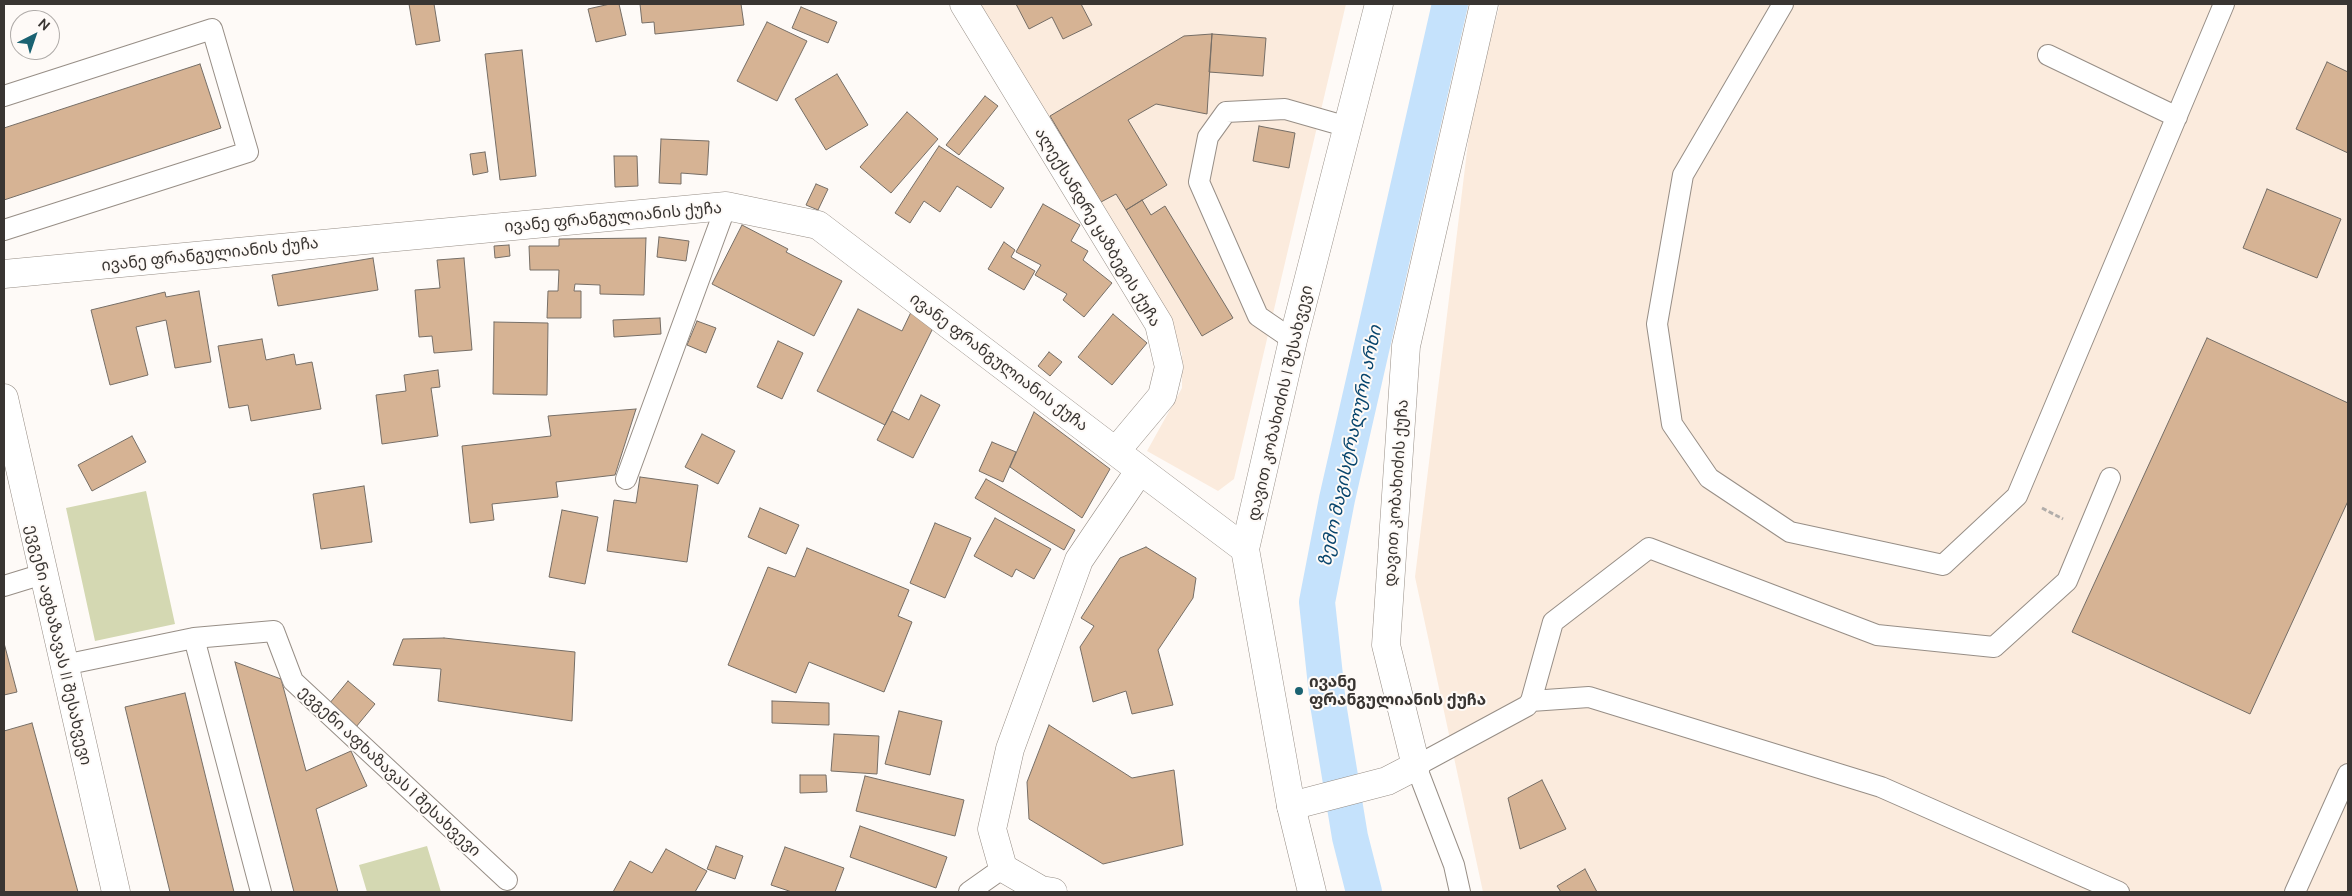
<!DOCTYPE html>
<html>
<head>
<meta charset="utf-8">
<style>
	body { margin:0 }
	#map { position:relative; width:2352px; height:896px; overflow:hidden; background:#fefaf7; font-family:Ubuntu,sans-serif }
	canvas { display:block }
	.frame { position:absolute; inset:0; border:5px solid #393532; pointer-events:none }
	.north { position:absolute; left:10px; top:10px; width:50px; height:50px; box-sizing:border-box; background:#fefaf7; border:1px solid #afaba8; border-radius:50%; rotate:41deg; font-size:14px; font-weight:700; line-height:20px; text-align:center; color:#393532 }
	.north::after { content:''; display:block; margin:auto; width:18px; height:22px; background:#1a6272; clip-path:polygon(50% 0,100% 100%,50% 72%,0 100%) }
</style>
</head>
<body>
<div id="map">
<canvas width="2352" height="896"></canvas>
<div class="frame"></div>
<div class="north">N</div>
</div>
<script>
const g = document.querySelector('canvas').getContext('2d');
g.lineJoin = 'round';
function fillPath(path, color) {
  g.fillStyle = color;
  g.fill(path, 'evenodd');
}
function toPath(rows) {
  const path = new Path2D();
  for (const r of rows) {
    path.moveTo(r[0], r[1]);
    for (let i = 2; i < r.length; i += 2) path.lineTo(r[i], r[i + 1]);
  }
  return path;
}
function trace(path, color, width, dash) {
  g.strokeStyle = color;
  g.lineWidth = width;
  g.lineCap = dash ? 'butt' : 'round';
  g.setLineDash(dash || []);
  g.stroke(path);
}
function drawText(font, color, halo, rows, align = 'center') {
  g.font = font + ' Ubuntu,"Noto Sans Georgian",sans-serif';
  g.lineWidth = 4;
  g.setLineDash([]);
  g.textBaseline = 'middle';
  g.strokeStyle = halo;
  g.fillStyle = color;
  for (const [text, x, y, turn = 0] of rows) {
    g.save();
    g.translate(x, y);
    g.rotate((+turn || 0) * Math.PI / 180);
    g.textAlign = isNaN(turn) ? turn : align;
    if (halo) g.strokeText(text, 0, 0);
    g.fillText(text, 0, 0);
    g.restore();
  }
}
fillPath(toPath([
	[976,4,1346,4,1234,479,1218,491,1147,451,1182,388,1182,353],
	[1500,4,2348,4,2348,892,1483,892,1415,577,1473,102]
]), '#fbebdd');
fillPath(toPath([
	[146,491,175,624,95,641,66,508],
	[427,846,441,892,367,892,359,865]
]), '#d4d8b2');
trace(toPath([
	[1364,892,1350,837,1328,704,1317,602,1337,499,1450,4]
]), '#c5e2fc', 36);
const building = toPath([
	[409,4,434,4,440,41,416,45,409,4],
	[610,4,619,4,626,35,596,42,588,9,610,4],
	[640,4,741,4,744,25,655,34,654,22,642,23,640,4],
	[1016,4,1081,4,1092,25,1063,39,1052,17,1029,29,1016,4],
	[801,7,837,22,828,43,792,28,801,7],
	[767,22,807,41,777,101,737,81,767,22],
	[1212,34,1266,38,1263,76,1209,72,1212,34],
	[1212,34,1207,114,1156,104,1128,120,1167,185,1126,210,1116,194,1101,202,1050,116,1184,36,1212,34],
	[522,50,536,176,500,180,485,54,522,50],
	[2327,62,2348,72,2348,153,2296,129,2327,62],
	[200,64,221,128,4,200,4,128,200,64],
	[837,74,868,125,826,150,795,99,837,74],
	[985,96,998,106,959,155,946,145,985,96],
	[907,112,938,139,891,193,860,167,907,112],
	[1259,126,1295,133,1289,168,1253,161,1259,126],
	[661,139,709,141,707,175,681,173,681,184,659,183,661,139],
	[939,146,1004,188,991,208,957,186,940,212,924,201,910,223,895,213,939,146],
	[485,152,488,172,473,175,470,154,485,152],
	[614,156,637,156,638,186,615,187,614,156],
	[816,184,828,189,818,210,806,205,816,184],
	[2267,189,2341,219,2317,278,2243,248,2267,189],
	[1142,200,1151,215,1165,206,1233,318,1202,336,1126,210,1142,200],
	[1043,204,1080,225,1071,241,1088,251,1083,260,1112,283,1084,317,1063,300,1067,294,1035,275,1041,265,1016,252,1043,204],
	[742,225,788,249,786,252,842,281,814,336,712,284,742,225],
	[659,237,689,241,686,261,657,257,659,237],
	[646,238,644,295,600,294,600,285,575,284,574,291,581,291,581,318,547,318,548,291,558,291,559,270,530,270,529,246,559,246,559,239,646,238],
	[1004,242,1015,250,1011,257,1035,271,1024,290,988,269,1004,242],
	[509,245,510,256,495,258,494,246,509,245],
	[373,258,378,290,278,306,272,275,373,258],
	[464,258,472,350,434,353,432,336,419,337,415,290,440,288,437,260,464,258],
	[199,291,211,362,175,368,166,320,136,327,148,375,110,385,91,310,165,292,166,297,199,291],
	[858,309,902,331,912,310,933,328,885,425,817,391,858,309],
	[1113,314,1147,343,1112,385,1078,357,1113,314],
	[660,318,661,334,614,337,613,320,660,318],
	[697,321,716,328,706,353,687,345,697,321],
	[494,322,548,323,547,395,493,394,494,322],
	[2207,338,2348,403,2348,501,2250,714,2072,632,2207,338],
	[262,339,266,360,294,354,296,365,312,362,321,409,251,421,248,405,229,408,218,346,262,339],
	[778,341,803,353,782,399,757,387,778,341],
	[1049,352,1062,362,1050,376,1038,366,1049,352],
	[438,370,440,387,431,388,438,436,382,444,376,395,406,391,404,375,438,370],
	[921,395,940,405,913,458,877,440,892,411,909,420,921,395],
	[636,409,615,475,556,482,558,497,492,504,494,520,470,523,462,446,551,436,548,416,636,409],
	[1034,412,1110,469,1082,518,1010,467,1034,412],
	[702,434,735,451,718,484,685,467,702,434],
	[132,436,146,462,92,491,78,465,132,436],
	[992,442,1016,452,1003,482,979,471,992,442],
	[640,477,698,485,687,562,607,551,614,500,636,503,640,477],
	[986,479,1075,530,1064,550,975,498,986,479],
	[364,486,372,542,321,549,313,494,364,486],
	[760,508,799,525,786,554,748,537,760,508],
	[562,510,598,517,585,584,549,577,562,510],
	[995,518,1051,549,1034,579,1016,569,1012,577,974,556,995,518],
	[935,523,971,538,945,598,910,583,935,523],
	[1146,547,1196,578,1193,598,1158,650,1173,705,1132,714,1126,691,1093,702,1080,647,1094,626,1081,618,1120,558,1146,547],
	[807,548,909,590,898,616,912,622,884,692,809,662,796,693,728,665,768,567,795,577,807,548],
	[444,638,575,652,572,721,438,701,441,669,393,665,403,639,444,638],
	[4,643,17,692,4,695,4,643],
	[235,662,281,679,306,771,351,751,367,786,316,809,338,892,294,892,235,662],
	[348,681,375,704,356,727,329,704,348,681],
	[185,693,234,892,170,892,125,707,185,693],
	[772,701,829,703,829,725,772,723,772,701],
	[899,711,942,721,930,775,885,764,899,711],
	[32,723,78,892,4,892,4,731,32,723],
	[1049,725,1132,778,1174,770,1183,845,1103,864,1029,819,1027,782,1049,725],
	[834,734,879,736,877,774,831,771,834,734],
	[800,775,826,775,827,792,800,793,800,775],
	[865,776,964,800,955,836,856,811,865,776],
	[1542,780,1566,829,1520,849,1508,798,1542,780],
	[860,826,947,857,936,888,850,857,860,826],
	[716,846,743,856,735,879,707,869,716,846],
	[785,847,844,868,835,892,792,892,771,885,785,847],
	[666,849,707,871,695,892,613,892,630,861,652,873,666,849],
	[1585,869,1597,892,1561,892,1557,886,1585,869]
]);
fillPath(building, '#d6b394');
trace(building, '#766e66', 1);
const service = toPath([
	[1783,4,1683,175,1657,324,1672,424,1709,478,1790,532,1943,565,2017,496,2224,4],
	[2048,55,2177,117],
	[4,96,212,29,248,152,4,230],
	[1293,340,1258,316,1199,182,1208,137,1226,112,1285,109,1348,127],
	[626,479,726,206],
	[4,586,43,574],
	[194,638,261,892],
	[64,665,194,638,274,631,293,681,507,880],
	[1531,701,1589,697,1881,787,2119,892],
	[969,892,1003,868],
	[1460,892,1454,865,1416,766,1527,706,1531,701,1553,622,1649,548,1877,635,1994,647,2067,581,2110,478],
	[2295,892,2348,774]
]);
const minor = toPath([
	[964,4,1159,324,1169,367,1162,396,1116,451],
	[4,274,726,206,818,225,1140,470],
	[4,398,116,892],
	[1291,806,1387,781,1416,766,1386,645,1406,346,1484,4],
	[1053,892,1041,890,1003,868,992,829,1010,749,1079,560,1140,470,1245,549]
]);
const tertiary = toPath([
	[1312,892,1291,806,1245,549,1293,340,1379,4]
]);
trace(service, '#978e86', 22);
trace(minor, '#978e86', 29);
trace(tertiary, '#978e86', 29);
trace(toPath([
	[2042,508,2063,519]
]), '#b1adaa', 3, [5, 2.5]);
trace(service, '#fff', 20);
trace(minor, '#fff', 28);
trace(tertiary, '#fff', 28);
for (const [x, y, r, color] of [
	[1299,691,5,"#1a6272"]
]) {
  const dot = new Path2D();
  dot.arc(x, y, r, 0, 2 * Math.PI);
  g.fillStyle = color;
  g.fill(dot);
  trace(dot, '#fefaf7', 2);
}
drawText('16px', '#393532', '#fefaf7', [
	["ივანე ფრანგულიანის ქუჩა",613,217,-5],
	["ალექსანდრე ყაზბეგის ქუჩა",1098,227,59],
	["ივანე ფრანგულიანის ქუჩა",210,254,-6],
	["ივანე ფრანგულიანის ქუჩა",999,362,37],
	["დავით კობახიძის I შესახვევი",1280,403,-77],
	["დავით კობახიძის ქუჩა",1396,493,-86],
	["ევგენი აფხაზავას II შესახვევი",59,645,77],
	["ევგენი აფხაზავას I შესახვევი",390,771,43]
]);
drawText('bold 16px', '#393532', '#fefaf7', [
	["ივანე",1309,682],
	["ფრანგულიანის ქუჩა",1309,700]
], 'left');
drawText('italic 18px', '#08456d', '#fefaf7', [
	["ზემო მაგისტრალური არხი",1350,446,-78]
]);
</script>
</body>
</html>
